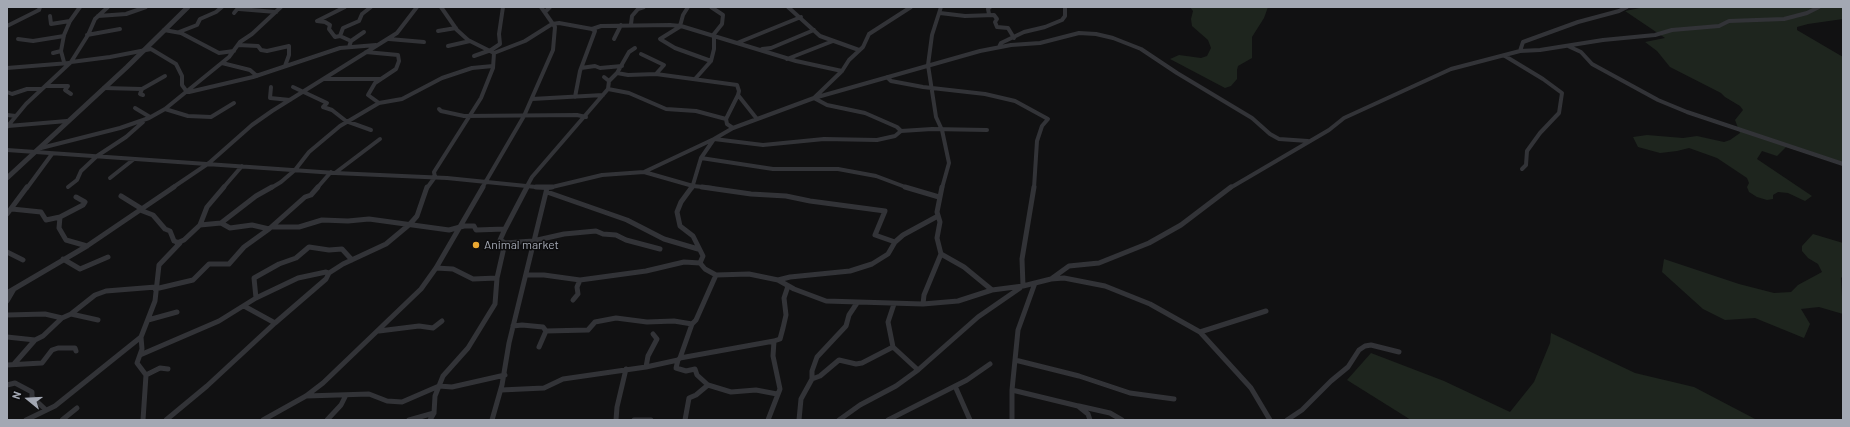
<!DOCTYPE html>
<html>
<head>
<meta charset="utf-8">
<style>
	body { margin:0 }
	#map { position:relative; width:1850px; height:427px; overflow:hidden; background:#111112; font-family:Barlow,sans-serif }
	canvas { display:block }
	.frame { position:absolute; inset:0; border:8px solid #a3a8b3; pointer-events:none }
	.north { position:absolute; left:8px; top:379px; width:40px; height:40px; -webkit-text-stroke:3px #0c0c0d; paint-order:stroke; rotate:288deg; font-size:11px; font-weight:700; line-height:16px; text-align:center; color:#a3a8b3 }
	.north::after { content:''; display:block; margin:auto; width:14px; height:18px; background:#a3a8b3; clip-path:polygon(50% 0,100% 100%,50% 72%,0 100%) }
</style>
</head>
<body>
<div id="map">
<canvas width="1850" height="427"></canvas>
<div class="frame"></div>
<div class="north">N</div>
</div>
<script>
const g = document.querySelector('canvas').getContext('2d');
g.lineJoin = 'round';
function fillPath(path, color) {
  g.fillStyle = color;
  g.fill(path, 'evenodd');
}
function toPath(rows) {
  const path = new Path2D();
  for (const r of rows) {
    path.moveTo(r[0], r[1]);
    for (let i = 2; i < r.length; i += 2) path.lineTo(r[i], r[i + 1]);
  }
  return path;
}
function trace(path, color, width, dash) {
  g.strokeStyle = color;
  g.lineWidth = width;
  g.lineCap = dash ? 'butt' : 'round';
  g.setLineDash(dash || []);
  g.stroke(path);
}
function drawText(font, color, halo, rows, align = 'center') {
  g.font = font + ' Barlow,sans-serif';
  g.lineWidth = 3;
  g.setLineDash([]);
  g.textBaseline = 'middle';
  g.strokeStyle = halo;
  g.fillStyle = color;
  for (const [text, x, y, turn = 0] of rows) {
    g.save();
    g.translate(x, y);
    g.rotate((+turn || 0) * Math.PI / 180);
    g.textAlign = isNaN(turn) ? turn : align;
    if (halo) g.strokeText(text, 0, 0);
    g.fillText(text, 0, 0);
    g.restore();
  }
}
fillPath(toPath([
	[1190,7,1268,7,1264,18,1252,37,1252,58,1238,66,1237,70,1237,79,1231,86,1225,88,1170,59,1179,55,1201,58,1207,56,1211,48,1208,40,1192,26,1191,19,1193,11],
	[1645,7,1843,7,1843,19,1808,24,1797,27,1797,30,1843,57,1843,165,1786,147,1777,156,1762,151,1757,159,1812,196,1805,201,1788,193,1778,192,1773,195,1773,199,1767,200,1757,197,1749,192,1747,187,1749,183,1747,178,1717,158,1689,148,1677,151,1660,153,1638,147,1633,137,1647,135,1683,138,1697,136,1724,142,1730,140,1740,133,1735,120,1743,110,1740,106,1725,97,1721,93,1670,67,1657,51,1645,42,1665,38,1625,11],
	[1813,234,1843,243,1843,276,1841,278,1843,314,1819,307,1801,309,1810,324,1804,338,1755,318,1725,320,1703,309,1662,272,1664,259,1739,284,1774,293,1791,292,1798,285,1822,272,1818,264,1808,258,1802,251,1802,246],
	[1551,333,1635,373,1694,387,1757,420,1411,420,1347,380,1371,353,1444,381,1510,412,1534,382,1550,343]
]), '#1e251e');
trace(toPath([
	[345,7,317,21,325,22,330,25,329,29,335,37,340,36,351,41,349,47],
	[441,7,457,30,468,40,494,53,525,41,552,24,559,23,592,29,601,26,670,25,681,26,796,61,842,71],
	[788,7,820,36,859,50],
	[941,7,932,35,928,65,936,117,942,130,949,163,942,188],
	[239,9,276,12],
	[545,12,550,7],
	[234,13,239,7],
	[940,13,965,16,994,15,997,19,995,22,997,27,1008,28,1014,38],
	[989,14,988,9,990,7],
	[50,16,51,24,70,21],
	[98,16,126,14,146,7],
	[631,24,632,16,638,9,644,7],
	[7,26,39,10,40,7],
	[680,26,683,15,688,7],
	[681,26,660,39,675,48,711,61],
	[164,30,181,33,219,53,234,51],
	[438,31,456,28],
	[179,32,197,25,200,19,216,12,222,7],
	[87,35,120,29],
	[340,36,343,28,359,21,362,14,371,7],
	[18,39,33,41,64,36],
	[389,39,424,42],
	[614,39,621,25],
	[351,41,364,32],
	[737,43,801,17],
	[238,45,258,46,261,50,267,51,289,46,289,55,285,66],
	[448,46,470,41],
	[1568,46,1581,52,1592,64,1658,100,1687,112,1843,164],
	[999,47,1001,43,1024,32,1045,27,1062,20,1065,16,1065,7],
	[762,49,771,48,814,30],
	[1520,51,1523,42,1578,22,1619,11,1627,7],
	[366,52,398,55,399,61,396,69,375,83,368,95,379,103,402,99,442,78,472,68,493,66],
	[53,53,61,51],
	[641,54,664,65,656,74],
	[474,56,491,50,500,44,499,34,503,7],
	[1505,56,1543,79,1562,93,1559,113,1540,133,1527,151,1526,165,1522,169],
	[787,59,833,41],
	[64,62,61,51,64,35,70,21,80,7],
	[71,62,88,35,95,19,108,7],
	[222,63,250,70,257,76],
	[7,68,69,63],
	[581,68,595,66,600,68,622,66],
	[617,73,628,75,656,74,737,85,739,91,738,95,757,119],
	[887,77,891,81,923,87,985,94,1015,101,1048,119,1042,126,1037,141,1034,188],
	[325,79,381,79],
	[695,79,711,61,714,49,714,34,722,24,723,15,711,7],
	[609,81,617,73,629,52,635,48],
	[46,86,68,86,65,90,71,94],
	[271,87,270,98,290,100],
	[293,87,327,103,323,107,332,110,346,121,371,130],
	[104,88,142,89,165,76],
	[142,89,140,94,143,95],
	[608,89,629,93,666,109,696,111,726,119],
	[7,92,12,94,27,89,42,89],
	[189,92,253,77,340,48,376,45],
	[575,97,580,71,595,31,592,29],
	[814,98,842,71,849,60,863,47,869,34,911,7],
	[814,98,827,105,865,113,897,127,901,131],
	[532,99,603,95],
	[135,108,150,117],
	[165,109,188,116,211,117,234,103],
	[439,109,441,111,464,116,577,115,586,117],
	[7,115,16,116],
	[8,126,67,121],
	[7,127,26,104,71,62,110,57,151,49,176,64,182,76,182,85,187,92],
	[733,128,727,124,726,119,738,95],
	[41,148,120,128,149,118,165,109,229,57,240,42,252,34,281,7],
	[7,150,335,173,447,178,546,188],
	[701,158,773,169,838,169,876,176,908,188],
	[644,172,693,186,713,188],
	[335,173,380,139],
	[110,178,134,159],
	[68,187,77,180,81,171,97,156,126,137,143,122],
	[27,188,52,154],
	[172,188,209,163,252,125,272,111,397,33,417,7],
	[223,188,242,166],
	[271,188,281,182,295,170,309,152,340,126,379,103],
	[317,188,331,172],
	[427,188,435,177,434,172,481,98,493,68,494,53],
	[482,188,524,116,553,50,555,27,541,7],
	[526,188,532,177,608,89,609,81,604,77],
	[548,188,602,175,644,172,714,139,733,128,814,98,980,51,1011,45,1040,43,1079,33,1096,34,1113,38,1141,49,1177,73,1252,118,1270,134,1279,139,1308,141],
	[692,188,701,158,714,139,763,145,824,139,877,140,895,136,901,131,932,129,987,130],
	[1230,188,1329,130,1344,118,1451,69,1520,51,1540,50,1603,40,1655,35,1672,30,1719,26,1729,21,1784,19,1807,13,1819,7]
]), '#323337', 4);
trace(toPath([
	[536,187,552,187],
	[692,187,681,202,677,212,680,226,693,236,703,256,700,263,705,269,716,275,749,274,778,280,794,289,826,301,923,304,958,301,992,290,1023,286,1051,279,1069,266,1099,263,1149,243,1181,225,1231,187],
	[702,187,751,194,786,196,810,201,885,211,875,235,895,242],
	[905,187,939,197],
	[547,192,627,220,664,239,698,249],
	[121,196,142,209],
	[12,209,41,212,46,220,60,217,59,228,66,240,87,246],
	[140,210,153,215,165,229,170,231,174,241,180,243,159,265,155,301,141,337,142,349,137,363,146,375,143,420],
	[7,214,27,187],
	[60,217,83,205,85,202,76,197],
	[221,223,230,228,252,225,269,229],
	[200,225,221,223,256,196,272,187],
	[272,227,299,227,322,220,348,221,369,219,449,230,464,226,474,226,476,230,505,229,500,240,505,243,533,241,564,234,596,231,603,234,616,235,626,240,660,249],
	[505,229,527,187],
	[177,243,184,240,200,225,207,207,224,187],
	[7,252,23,260],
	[941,254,964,267,992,290],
	[63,259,80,269,108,257],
	[436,268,453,269,473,279,497,278],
	[526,275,544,275,580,280,646,271,684,262,700,263],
	[1051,279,1064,278,1105,286,1150,304,1200,332,1251,388,1270,420],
	[778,280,790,277,850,271,872,264,888,254,895,242,903,235,938,216],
	[1023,286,1022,259,1034,187],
	[155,289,193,280,209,264,229,264,244,247,269,229,305,197,311,195,318,187],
	[7,293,87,246,174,187],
	[256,298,254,278,279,264,296,258,309,247,329,250,342,249,352,260],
	[573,300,578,294,577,287,580,280],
	[7,301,14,289],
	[894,304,888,322,893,347,918,370],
	[923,304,924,295,941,254,937,238,940,222,937,212,942,187],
	[244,306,275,323],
	[71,314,98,320],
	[7,315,45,314,62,318],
	[148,320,177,312],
	[513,326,522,325,543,327,546,331,588,330,595,322,616,318,647,322,674,321,692,324],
	[379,331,419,326,433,328,442,321],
	[1200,332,1266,311],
	[7,337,35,340],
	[539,347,546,331],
	[140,355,219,321,256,298,298,278,326,272,329,273],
	[680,358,692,324,696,320,716,275],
	[678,360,676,368,686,371,695,369,697,375,708,385,731,392,756,390,777,394],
	[1015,360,1079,376,1130,393,1174,399],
	[14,364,35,340,43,336,62,318,71,314,95,295,106,291,156,287],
	[7,365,42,363,52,350,58,348,75,348,76,351],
	[646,367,648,356,657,339,653,334],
	[146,375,160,368,168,369],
	[812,379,820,376,839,360,856,364,862,363,893,347],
	[7,385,15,383,32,392,32,397,45,409],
	[955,386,970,420],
	[501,390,544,388,563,379,646,367,678,360,680,358,774,341],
	[1012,390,1078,406,1088,414,1090,420],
	[306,396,369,394,387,401,402,402,439,386,452,387,505,375],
	[1079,406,1110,413,1122,420],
	[26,420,55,406,141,337],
	[62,420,77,408],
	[166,420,207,386,275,323,326,279,329,273,343,264,386,244,410,224,417,216,427,187],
	[263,420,306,396,323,383,421,289,436,268,483,187],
	[327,420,341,405,346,395],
	[409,420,434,413],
	[430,420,434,413,435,396,443,376,468,348,495,304,497,278,505,243],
	[492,420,502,385,509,343,547,188],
	[616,420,617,407,626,369],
	[634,420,651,420],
	[685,420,689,398,696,395,708,385],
	[768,420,780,389,773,356,774,341,780,339,783,328,786,315,784,298,788,286],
	[799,420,801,399,812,379,812,371,817,357,846,326,849,315,857,303],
	[839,420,860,405,896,386,918,370,978,317,1020,288],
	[888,420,967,380,990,364],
	[1012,420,1012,390,1018,330,1035,283],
	[1287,420,1302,410,1331,381,1348,367,1359,350,1365,346,1371,345,1399,352]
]), '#323337', 5);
trace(toPath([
	[7,178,127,67,188,7]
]), '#323337', 5);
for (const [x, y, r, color] of [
	[476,245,4,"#eaa731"]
]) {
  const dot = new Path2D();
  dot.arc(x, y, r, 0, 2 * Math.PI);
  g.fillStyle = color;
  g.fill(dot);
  trace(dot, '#0c0c0d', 1.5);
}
drawText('12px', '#a3a8b3', '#0c0c0d', [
	["Animal market",484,245]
], 'left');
</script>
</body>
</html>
